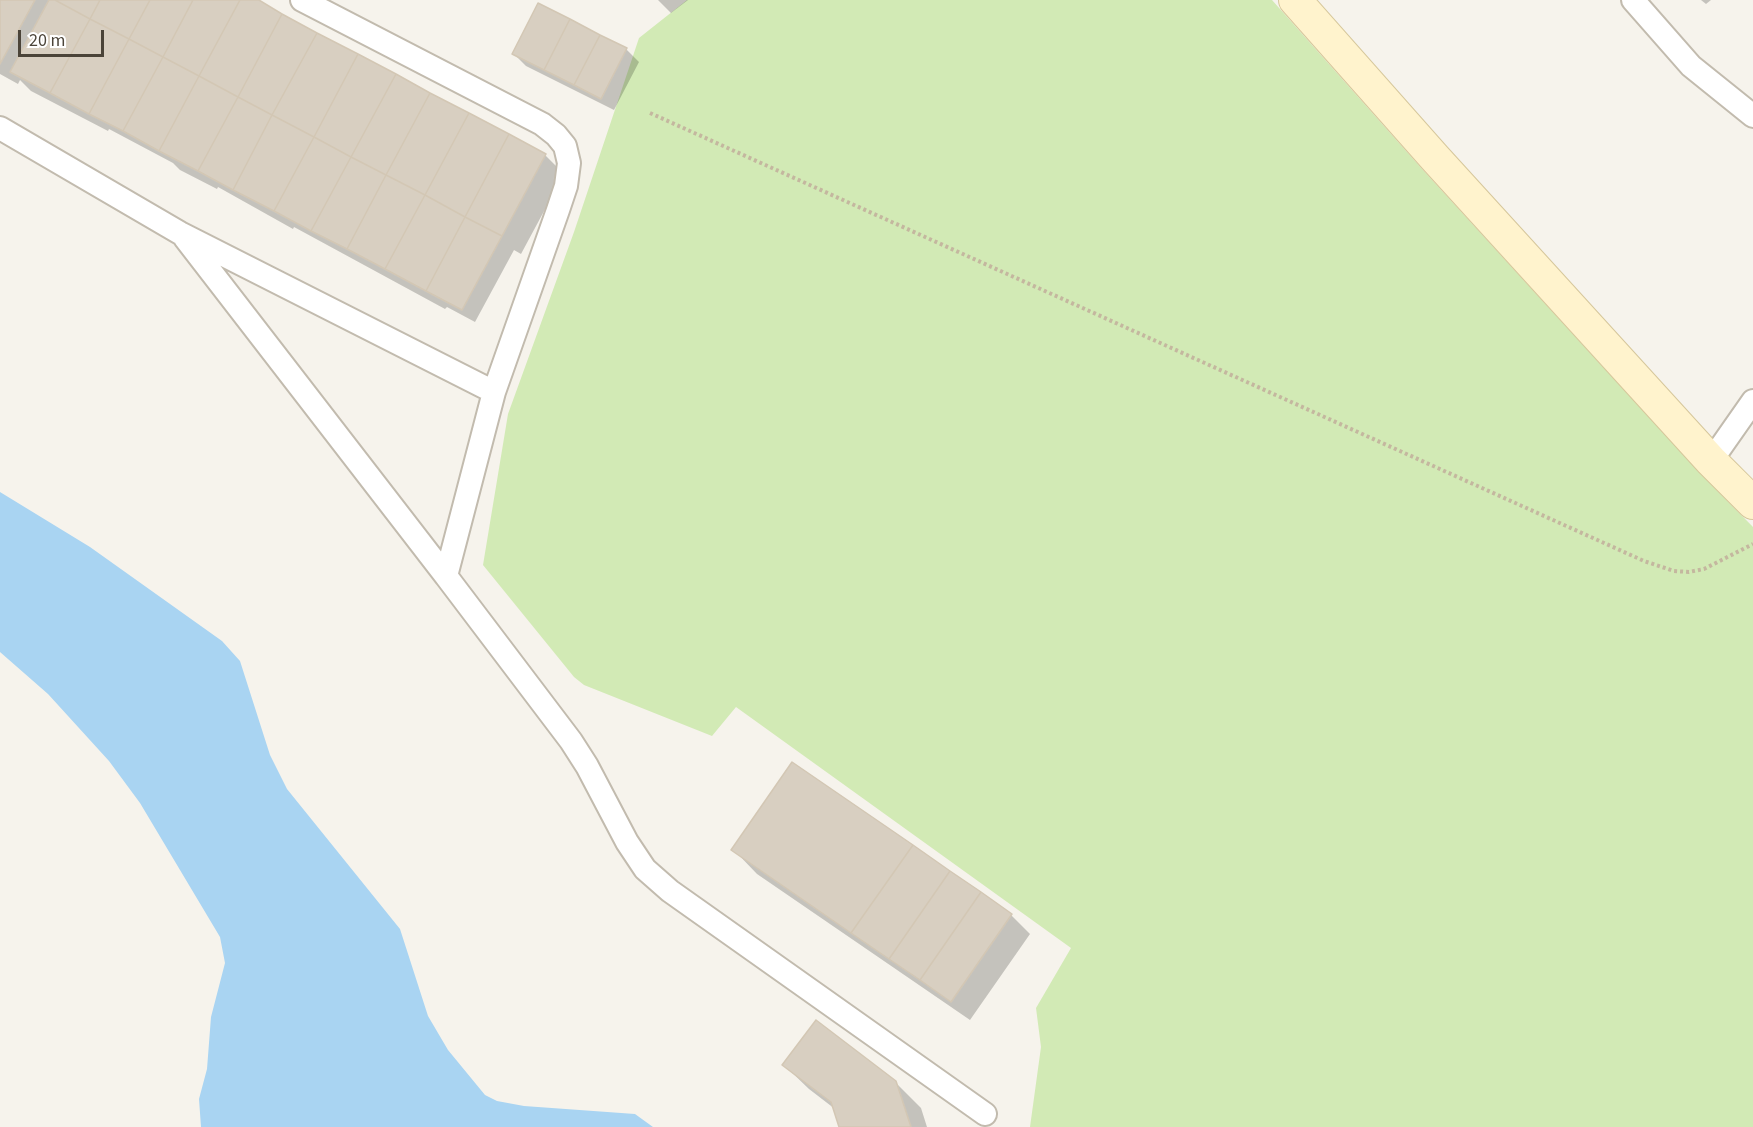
<!DOCTYPE html>
<html>
<head>
<meta charset="utf-8">
<style>
	body { margin:0 }
	#map { position:relative; width:1753px; height:1127px; overflow:hidden; background:#f6f3ec; font-family:"Source Sans 3",sans-serif }
	canvas { display:block }
	.scale { position:absolute; left:18px; top:30px; width:86px; height:27px; box-sizing:border-box; border:3px solid #4b4439; border-top:0; padding-left:8px; font-size:18px; line-height:21px; white-space:nowrap; color:#4b4439; -webkit-text-stroke:4px #fff; paint-order:stroke }
</style>
</head>
<body>
<div id="map">
<canvas width="1753" height="1127"></canvas>
<div class="scale">20 m</div>
</div>
<script>
const g = document.querySelector('canvas').getContext('2d');
g.lineJoin = 'round';
function fillPath(path, color) {
  g.fillStyle = color;
  g.fill(path, 'evenodd');
}
function toPath(rows) {
  const path = new Path2D();
  for (const r of rows) {
    path.moveTo(r[0], r[1]);
    for (let i = 2; i < r.length; i += 2) path.lineTo(r[i], r[i + 1]);
  }
  return path;
}
function trace(path, color, width, dash) {
  g.strokeStyle = color;
  g.lineWidth = width;
  g.lineCap = dash ? 'butt' : 'round';
  g.setLineDash(dash || []);
  g.stroke(path);
}
fillPath(toPath([
	[687,0,1272,0,1423,170,1699,472,1753,527,1753,1127,1030,1127,1041,1047,1036,1008,1071,948,736,707,712,736,584,685,574,677,483,565,508,414,574,232,639,38]
]), '#d2eab5');
fillPath(toPath([
	[0,492,90,547,222,641,240,661,270,755,287,789,400,929,428,1016,448,1050,485,1095,497,1101,524,1106,635,1114,653,1127,201,1127,199,1099,207,1069,211,1017,225,963,220,937,140,803,109,761,48,694,0,652]
]), '#a9d4f2');
fillPath(toPath([
	[0,0,255,0,545,155,564,174,521,254,514,250,475,322,447,307,445,309,294,227,293,229,218,187,217,189,180,170,173,163,109,129,108,131,31,91,20,80,18,84,0,74],
	[658,0,688,0,671,13],
	[1701,0,1711,0,1706,4],
	[626,49,639,62,614,110,526,66,513,53],
	[792,764,1011,915,1030,934,970,1020,757,874,733,849],
	[784,1065,895,1082,921,1108,927,1127,841,1127,835,1109,809,1089]
]), '#0003');
const building = toPath([
	[0,0,35,0,0,64,0,0],
	[49,0,55,0,90,19,50,93,10,72,49,0],
	[55,0,100,0,90,19,55,0],
	[100,0,150,0,129,39,90,19,100,0],
	[150,0,193,0,163,57,129,39,150,0],
	[193,0,240,0,199,76,163,57,193,0],
	[240,0,259,0,282,14,238,97,199,76,240,0],
	[538,3,570,19,544,70,512,54,538,3],
	[282,14,317,33,272,115,238,97,282,14],
	[90,19,129,39,89,114,50,93,90,19],
	[570,19,600,35,574,85,544,70,570,19],
	[317,33,358,54,314,137,272,115,317,33],
	[600,35,627,48,601,99,574,85,600,35],
	[129,39,163,57,123,131,89,114,129,39],
	[358,54,396,74,351,157,314,137,358,54],
	[163,57,199,76,159,151,123,131,163,57],
	[396,74,430,93,386,175,351,157,396,74],
	[199,76,238,97,198,171,159,151,199,76],
	[430,93,469,113,425,195,386,175,430,93],
	[238,97,272,115,233,190,198,171,238,97],
	[469,113,509,134,465,217,425,195,469,113],
	[272,115,314,137,274,211,233,190,272,115],
	[509,134,546,154,502,236,465,217,509,134],
	[314,137,351,157,311,231,274,211,314,137],
	[351,157,386,175,347,249,311,231,351,157],
	[386,175,425,195,385,269,347,249,386,175],
	[425,195,465,217,426,291,385,269,425,195],
	[465,217,502,236,462,310,426,291,465,217],
	[792,762,913,845,851,933,731,850,792,762],
	[913,845,950,871,889,959,851,933,913,845],
	[950,871,981,892,920,980,889,959,950,871],
	[981,892,1012,914,951,1002,920,980,981,892],
	[816,1020,896,1081,911,1127,839,1127,831,1102,782,1065,816,1020]
]);
fillPath(building, '#d8cfc1');
trace(building, '#d3c7b4', 1.5);
const minor = toPath([
	[302,0,542,124,556,135,565,146,569,163,566,186,558,210,494,392,446,576,571,741,587,766,627,842,645,869,670,891,985,1114],
	[1633,0,1691,66,1753,116],
	[0,128,180,233,494,392],
	[185,238,446,576],
	[1711,461,1753,401]
]);
const secondary = toPath([
	[1295,0,1435,158,1711,461,1753,503]
]);
trace(minor, '#c2bbae', 26);
trace(secondary, '#d6c79b', 34);
trace(toPath([
	[650,113,1644,561,1674,571,1689,572,1704,569,1753,544]
]), '#c4b79f', 4, [3, 3]);
trace(minor, '#fff', 22);
trace(secondary, '#fff3cd', 32);
</script>
</body>
</html>
